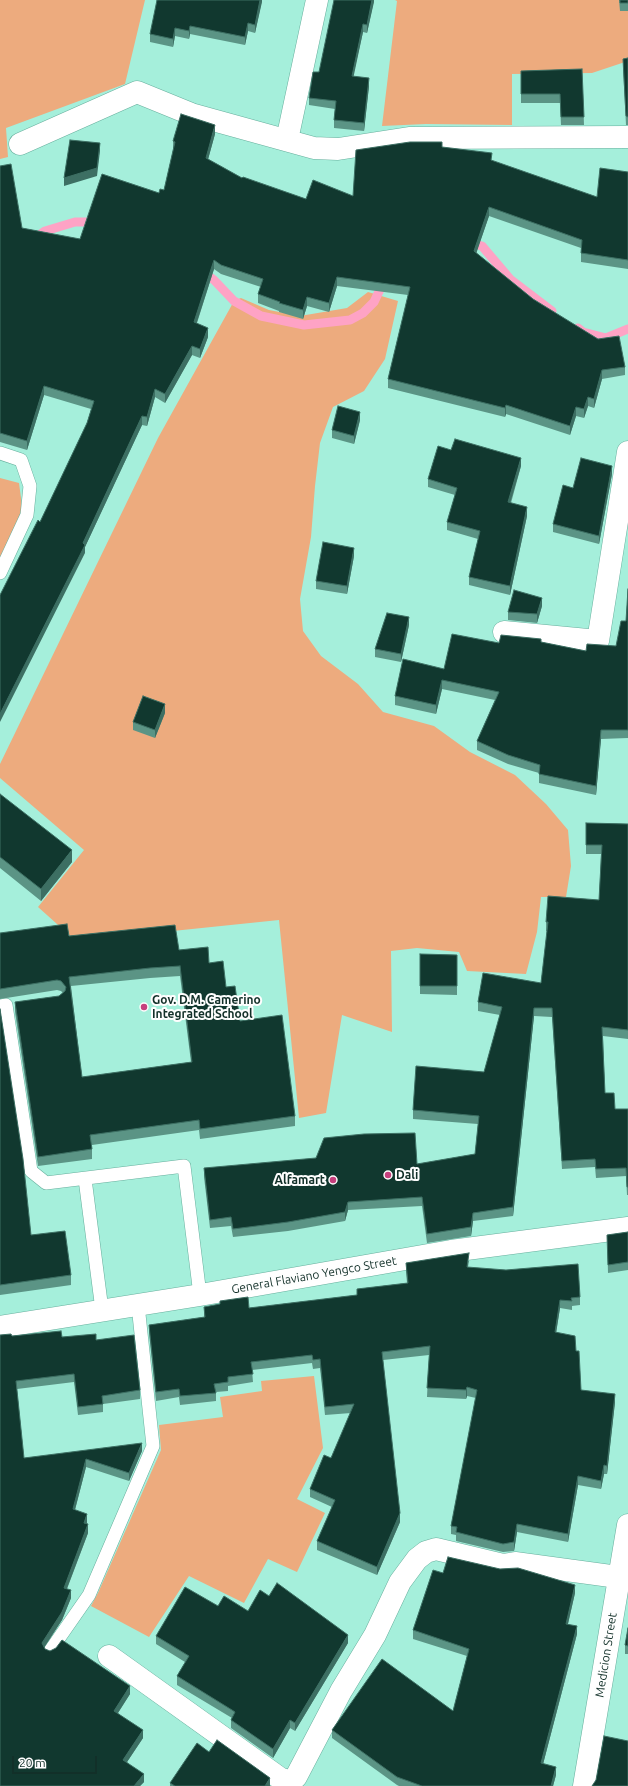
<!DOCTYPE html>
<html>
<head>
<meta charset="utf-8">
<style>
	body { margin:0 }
	#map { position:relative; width:628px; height:1786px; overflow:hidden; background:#a5efdb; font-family:Ubuntu,sans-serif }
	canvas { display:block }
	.scale { position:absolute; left:12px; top:1756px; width:85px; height:18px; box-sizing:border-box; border:2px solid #123029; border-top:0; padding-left:5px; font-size:12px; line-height:14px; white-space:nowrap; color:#123029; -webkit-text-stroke:3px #fefefe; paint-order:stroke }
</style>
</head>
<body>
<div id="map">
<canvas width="628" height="1786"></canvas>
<div class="scale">20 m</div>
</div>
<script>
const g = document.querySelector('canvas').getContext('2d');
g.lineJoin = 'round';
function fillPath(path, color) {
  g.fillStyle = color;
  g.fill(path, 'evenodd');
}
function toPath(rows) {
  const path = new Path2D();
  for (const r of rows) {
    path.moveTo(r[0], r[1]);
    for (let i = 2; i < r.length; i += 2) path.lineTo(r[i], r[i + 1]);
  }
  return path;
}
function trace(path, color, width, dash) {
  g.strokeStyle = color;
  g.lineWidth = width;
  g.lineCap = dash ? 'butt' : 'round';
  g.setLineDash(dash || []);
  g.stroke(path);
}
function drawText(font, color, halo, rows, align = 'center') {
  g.font = font + ' Ubuntu,sans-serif';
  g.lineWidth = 4;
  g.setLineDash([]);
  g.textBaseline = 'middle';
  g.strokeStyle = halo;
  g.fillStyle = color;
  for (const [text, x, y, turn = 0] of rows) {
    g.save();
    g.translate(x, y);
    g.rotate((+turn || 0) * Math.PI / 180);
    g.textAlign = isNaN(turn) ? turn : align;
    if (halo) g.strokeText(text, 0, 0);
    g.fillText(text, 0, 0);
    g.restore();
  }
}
fillPath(toPath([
	[0,0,145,0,125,84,6,128,8,157,0,159],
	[395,0,628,0,628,61,592,73,512,74,512,125,426,124,382,126,397,1],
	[368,292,398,301,385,359,364,391,333,407,320,443,315,486,311,537,300,599,303,631,321,656,358,684,383,712,434,726,470,752,515,775,546,804,568,830,571,866,566,897,541,897,537,932,526,974,467,971,459,952,417,948,391,951,392,1032,342,1015,326,1113,299,1118,279,920,76,941,38,907,84,850,0,778,0,764,158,438,234,301,241,298,269,310,300,316,347,308],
	[0,478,19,483,25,528,0,574],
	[314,1376,323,1448,297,1499,325,1513,297,1572,268,1559,244,1603,189,1576,149,1637,91,1606,98,1593,161,1450,159,1425,223,1417,220,1397,262,1391,261,1381]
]), '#edab7e');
trace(toPath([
	[34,239,45,231,75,222,98,222],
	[467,242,482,246,510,279,552,311],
	[202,271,214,280,234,301,261,316,304,325,350,320,363,313,374,302,384,281],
	[578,328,583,332,606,338,628,329]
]), '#fea3c5', 9);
const lane = toPath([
	[0,453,21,460,30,486,27,515,0,573],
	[0,1006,6,1005,31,1171,46,1183,184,1166,200,1295],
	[85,1179,102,1310],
	[50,1651,89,1595,153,1446,138,1305]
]);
const street = toPath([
	[287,140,317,0],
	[20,144,137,92,191,114,314,148,338,149,409,138,628,137],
	[504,632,598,641,628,452],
	[109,1656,281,1779,289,1781,296,1777,341,1691,375,1635,400,1582,417,1559,426,1552,436,1549,503,1565,515,1563,618,1577]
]);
const secondary = toPath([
	[0,1327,200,1295,451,1251,628,1228],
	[584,1786,628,1525]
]);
trace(lane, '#67af9d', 14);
trace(street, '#67af9d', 23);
trace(secondary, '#67af9d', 23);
trace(lane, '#fff', 13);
trace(street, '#fff', 22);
trace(secondary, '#fff', 22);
fillPath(toPath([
	[262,0,255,33,248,31,245,45,190,34,189,39,175,36,173,47,150,42,150,34],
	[374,0,367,33,363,32,353,76,369,86,364,131,334,128,334,120,335,109,309,105,309,98],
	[619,0,628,0,628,11,620,11],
	[628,58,628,125,626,125,623,67,623,59],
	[582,69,584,125,561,125,560,103,521,103,521,71],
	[215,134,208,159,242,178,306,199,353,196,442,147,492,161,597,197,628,172,628,269,581,262,581,248,489,216,476,253,533,299,625,367,625,375,602,379,594,408,588,406,584,418,576,416,570,435,506,414,505,417,388,388,388,379,408,295,337,286,329,312,307,306,303,319,279,312,279,311,258,303,258,294,261,287,221,274,214,269,197,323,208,337,200,358,192,355,165,403,155,397,147,426,142,425,85,547,85,553,40,522,87,423,91,409,44,395,27,450,0,442,0,166,22,228,80,239,164,190,173,150,173,141],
	[360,420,354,444,332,438,332,430],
	[451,450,521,466,511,503,527,516,510,595,469,585,469,577,478,539,447,530,447,522,455,495,428,487,428,479],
	[612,474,599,544,553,532,553,524,573,488],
	[354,556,347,594,316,589,316,581],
	[628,589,628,738,601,739,596,795,539,783,539,773,508,764,477,750,477,741,495,700,442,689,436,714,395,705,395,696,444,669,499,643,541,642,586,651,616,646,626,621],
	[542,606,537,623,508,620,508,612],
	[409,625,401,662,375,657,375,649],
	[165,713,155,738,133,730,133,722],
	[0,794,72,862,41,901,0,868],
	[586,823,628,824,628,1039,603,1036,605,1093,615,1109,628,1109,628,1195,627,1195,626,1176,596,1178,595,1167,562,1169,552,1017,534,1016,513,1216,473,1221,471,1236,427,1243,422,1206,348,1210,345,1221,288,1231,233,1237,231,1226,210,1228,204,1177,204,1168,417,1164,475,1154,478,1124,413,1119,413,1110,484,1072,500,1015,478,1011,478,1002,541,983,547,931,546,931,546,922,599,900,601,854,586,854],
	[0,933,69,936,179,950,209,963,226,987,240,1021,295,1116,295,1126,200,1139,199,1130,92,1145,92,1159,38,1166,15,1012,15,1002,59,996,63,993,61,991,57,990,0,999],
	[180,976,191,1062,82,1077,71,986,150,978],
	[420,954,457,955,457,995,420,994],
	[0,1009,31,1235,71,1275,71,1285,0,1295],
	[628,1232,628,1270,608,1273,607,1235],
	[469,1261,468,1267,580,1297,580,1305,572,1306,572,1310,560,1308,556,1332,576,1351,581,1390,615,1402,607,1474,604,1474,601,1489,578,1485,568,1542,517,1532,514,1551,503,1552,456,1541,456,1535,451,1534,451,1526,476,1398,467,1396,466,1399,427,1397,429,1355,383,1360,400,1522,377,1575,317,1550,317,1541,332,1507,310,1497,310,1489,331,1458,351,1413,325,1415,320,1368,313,1369,312,1363,252,1370,253,1382,228,1386,228,1391,216,1392,216,1401,180,1405,179,1397,156,1401,149,1333,149,1325,204,1317,204,1307,220,1304,220,1301,249,1308,357,1295,357,1289,407,1283,406,1272,406,1263],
	[12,1336,62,1337,96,1340,140,1390,140,1399,103,1404,103,1412,78,1415,74,1382,17,1389,24,1458,142,1451,129,1481,86,1467,75,1510,87,1522,87,1524,88,1533,67,1589,71,1598,62,1620,44,1647,45,1649,130,1694,118,1713,143,1738,127,1762,144,1782,140,1786,0,1786],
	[443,1573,575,1593,568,1624,577,1634,543,1764,556,1775,553,1786,399,1786,397,1785,332,1738,332,1730,453,1711,467,1656,413,1639,413,1630],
	[218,1606,248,1611,348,1643,295,1731,290,1728,273,1758,231,1728,231,1720,232,1718,177,1685,177,1676,185,1662,156,1644,156,1636],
	[628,1628,628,1654,625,1654,625,1645],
	[209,1752,270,1786,170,1786,170,1783]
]), '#5b9485');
fillPath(toPath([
	[260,0,262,0,262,2,255,33,255,25],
	[372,0,374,0,374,2,367,33,367,25],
	[248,23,248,31,245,45,245,37],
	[363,24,363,32,352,84,352,76],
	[190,26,190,34,189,39,189,31],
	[175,28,175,36,173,47,173,39],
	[369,78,369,86,364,131,364,123],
	[215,125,215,134,206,167,206,158],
	[100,143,100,151,97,176,64,186,64,178],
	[489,207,489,216,474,260,474,251],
	[214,260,214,269,194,331,194,322],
	[337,277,337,286,329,312,329,303],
	[307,297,307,306,303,319,303,310],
	[208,328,208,337,200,358,200,349],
	[192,346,192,355,165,403,165,394],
	[602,370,602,379,594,408,594,399],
	[44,386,44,395,27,450,27,441],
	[155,389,155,397,147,426,147,417],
	[588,397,588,406,584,418,584,409],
	[506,405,506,414,505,417,505,408],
	[576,407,576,416,570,435,570,426],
	[360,412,360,420,354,444,354,436],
	[142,416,142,425,85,547,85,553,0,722,0,714,83,543],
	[521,458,521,466,508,510,508,502],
	[612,466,612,474,599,544,599,536],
	[527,507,527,516,510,595,510,586],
	[354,548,354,556,347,594,347,586],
	[542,598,542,606,537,623,537,614],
	[409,617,409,625,401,662,401,654],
	[442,680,442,689,436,714,436,705],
	[165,704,165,713,155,738,155,730],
	[601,730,601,739,596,795,596,786],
	[72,850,72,862,41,901,41,889],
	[534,1008,534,1016,513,1216,513,1207],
	[348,1202,348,1210,345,1221,345,1212],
	[473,1213,473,1221,471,1236,471,1227],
	[560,1300,560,1308,555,1340,555,1332],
	[467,1387,467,1396,466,1399,466,1390],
	[615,1394,615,1402,607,1474,607,1466],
	[142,1443,142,1451,129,1481,129,1473],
	[86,1459,86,1467,73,1517,73,1509],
	[604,1465,604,1474,601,1489,601,1481],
	[578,1476,578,1485,568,1542,568,1534],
	[400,1513,400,1522,377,1575,377,1567],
	[87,1514,87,1522,84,1531,84,1523],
	[88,1524,88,1533,64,1596,64,1588],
	[517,1524,517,1532,514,1551,514,1542],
	[575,1585,575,1593,566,1632,566,1624],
	[71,1590,71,1598,62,1620,42,1651,42,1643],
	[577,1626,577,1634,541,1772,541,1763],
	[348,1635,348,1643,295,1731,295,1723],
	[130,1686,130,1694,114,1719,114,1711],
	[290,1720,290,1728,273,1758,273,1749],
	[143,1730,143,1738,123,1768,123,1760],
	[556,1767,556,1775,553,1786,551,1786],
	[144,1774,144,1782,140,1786,134,1786],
	[270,1778,270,1786,265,1786]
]), '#3d6f63');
const building = toPath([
	[157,0,260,0,255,25,248,23,245,37,190,26,189,31,175,28,173,39,150,34,157,0],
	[334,0,372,0,367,25,363,24,352,76,369,78,364,123,334,120,336,101,309,98,313,72,319,72,334,0],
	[620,0,628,0,628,3,620,3,620,0],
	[628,58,628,117,626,116,623,59,628,58],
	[582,69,584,117,561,117,560,94,521,94,521,71,582,69],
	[181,114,215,125,206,158,242,178,243,177,306,199,313,180,353,196,356,150,410,142,442,142,442,147,492,153,491,160,597,197,600,168,628,172,628,260,581,253,582,240,489,207,474,251,533,299,598,339,619,336,625,367,602,370,594,399,588,397,584,409,576,407,570,426,506,405,505,408,388,379,410,287,337,277,329,303,307,297,303,310,279,303,280,302,258,294,263,279,221,265,214,260,194,322,208,328,200,349,192,346,165,394,155,389,147,417,142,416,83,543,85,545,0,714,0,595,38,520,40,522,87,423,94,401,44,386,27,441,0,433,0,166,11,164,22,228,80,239,102,174,159,193,160,189,164,190,175,142,173,141,181,114],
	[70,140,100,143,97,168,64,178,70,140],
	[338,406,360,412,354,436,332,430,338,406],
	[455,439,521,458,508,502,527,507,510,586,469,577,480,531,447,522,457,488,428,479,438,446,451,450,455,439],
	[581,458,612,466,599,536,553,524,563,485,573,488,581,458],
	[323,542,354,548,347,586,316,581,323,542],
	[628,589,628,730,601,730,596,786,539,774,540,765,508,755,477,741,499,692,442,680,436,705,395,696,403,659,444,669,452,634,499,643,501,635,541,639,541,642,586,651,587,644,616,646,621,621,626,621,628,589],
	[514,590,542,598,537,614,508,612,514,590],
	[387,613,409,617,401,654,375,649,387,613],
	[143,696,165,704,155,730,133,722,143,696],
	[0,794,72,850,41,889,0,857,0,794],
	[586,823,628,824,628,1030,602,1027,605,1093,614,1093,615,1109,628,1109,628,1187,627,1187,626,1168,596,1169,595,1159,562,1161,552,1008,534,1008,513,1207,473,1213,471,1227,427,1234,422,1197,348,1202,345,1212,288,1222,233,1229,231,1217,210,1220,204,1168,316,1158,324,1138,364,1134,415,1133,417,1164,475,1154,479,1116,413,1110,416,1066,484,1072,502,1007,478,1002,483,973,541,983,548,922,546,922,548,896,599,900,602,845,586,845,586,823],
	[67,924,69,936,175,925,179,950,208,947,209,963,223,961,226,987,235,986,240,1021,282,1015,295,1116,200,1129,199,1120,90,1135,92,1149,38,1157,15,1002,59,996,65,991,66,987,61,981,57,980,0,989,0,933,67,924],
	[180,966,192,1062,82,1077,69,977,150,968,180,966],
	[420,954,457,955,457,986,420,986,420,954],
	[0,1009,23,1159,31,1235,65,1231,71,1275,0,1285,0,1009],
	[628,1232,628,1262,608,1265,607,1235,628,1232],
	[469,1253,467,1267,506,1270,578,1264,580,1297,571,1298,572,1301,560,1300,555,1332,575,1336,576,1351,579,1351,581,1390,615,1394,607,1466,604,1465,601,1481,578,1476,568,1534,517,1524,514,1542,503,1544,456,1532,457,1527,451,1526,477,1390,467,1387,466,1390,427,1388,430,1346,382,1352,400,1513,377,1567,317,1541,335,1500,310,1489,324,1455,331,1458,354,1404,325,1407,320,1359,313,1360,312,1355,251,1362,253,1374,228,1377,228,1382,214,1384,216,1393,180,1396,179,1389,156,1392,149,1325,205,1317,204,1307,220,1304,220,1301,248,1297,249,1308,357,1295,357,1289,408,1283,406,1263,469,1253],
	[61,1331,62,1337,96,1334,96,1340,134,1335,140,1390,102,1396,103,1404,78,1407,74,1374,16,1381,24,1458,142,1443,129,1473,86,1459,73,1509,87,1514,84,1523,88,1524,64,1588,71,1590,62,1612,42,1643,45,1649,50,1651,56,1648,62,1640,130,1686,114,1711,143,1730,123,1760,144,1774,134,1786,0,1786,0,1335,11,1334,12,1336,61,1331],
	[448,1557,500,1569,518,1568,575,1585,566,1624,577,1626,541,1763,556,1767,551,1786,422,1786,397,1777,332,1730,382,1659,453,1711,469,1649,413,1630,433,1570,443,1573,448,1557],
	[277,1583,348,1635,295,1723,290,1720,273,1749,231,1720,235,1712,232,1710,177,1676,189,1656,156,1636,185,1587,218,1606,224,1596,248,1611,260,1590,269,1596,277,1583],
	[628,1628,628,1646,625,1645,628,1628],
	[604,1736,628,1741,628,1786,592,1786,596,1780,604,1736],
	[217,1740,270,1778,265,1786,175,1786,170,1783,197,1743,209,1752,217,1740]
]);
fillPath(building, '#11382f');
trace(building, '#3d6f63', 1);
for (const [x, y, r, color] of [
	[144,1007,4,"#c63f7d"],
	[388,1175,4,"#c63f7d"],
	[333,1180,4,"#c63f7d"]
]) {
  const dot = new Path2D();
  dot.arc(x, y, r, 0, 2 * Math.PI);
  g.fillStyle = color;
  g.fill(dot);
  trace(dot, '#fefefe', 1.5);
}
drawText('bold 12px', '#123029', '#fefefe', [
	["Gov. D.M. Camerino",152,1000],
	["Integrated School",152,1014],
	["Dali",396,1175],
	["Alfamart",325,1180,"right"]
], 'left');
drawText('12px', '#123029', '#fefefe', [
	["General Flaviano Yengco Street",314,1275,-10],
	["Medicion Street",606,1655,-81]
]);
</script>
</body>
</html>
